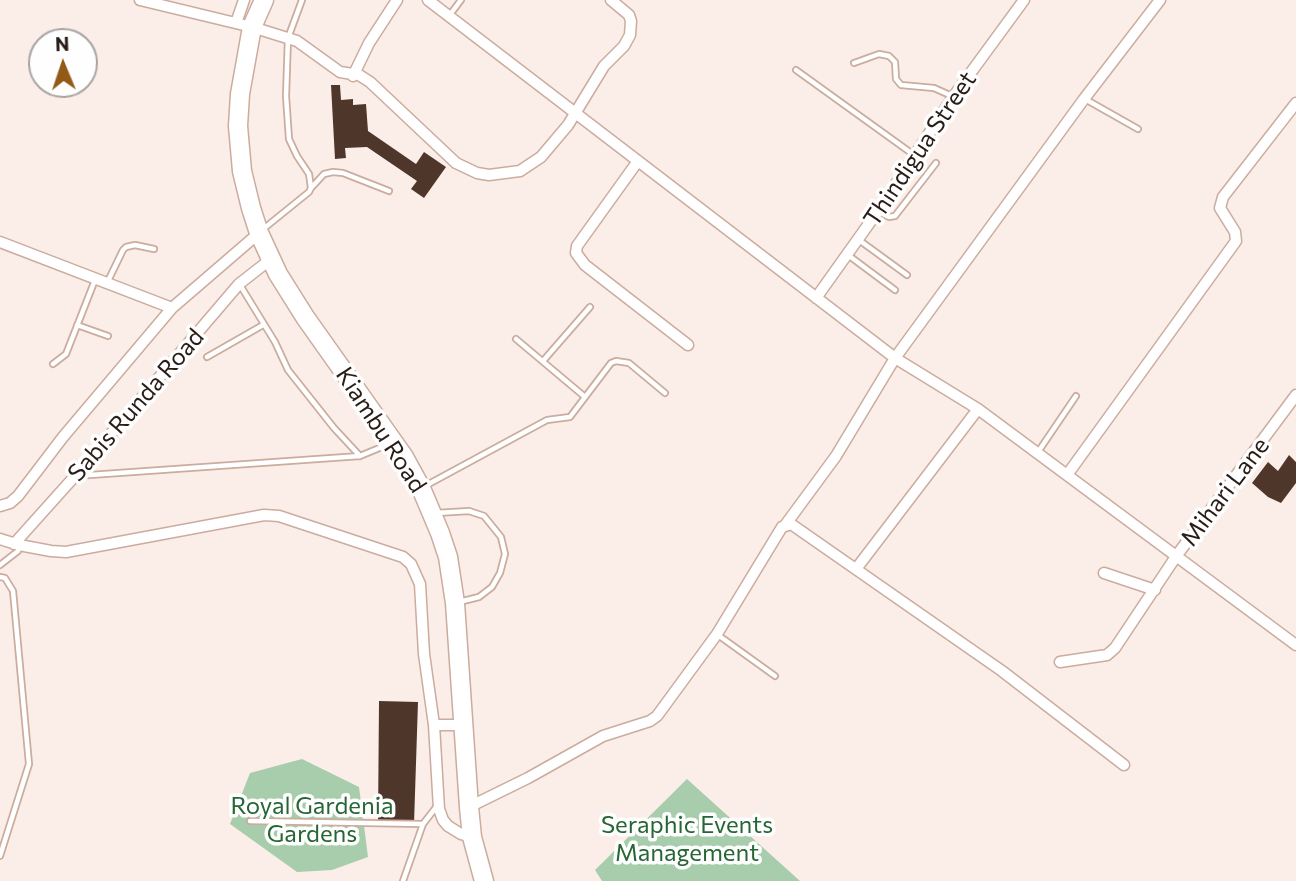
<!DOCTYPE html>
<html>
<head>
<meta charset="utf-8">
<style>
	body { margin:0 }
	#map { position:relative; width:1296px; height:881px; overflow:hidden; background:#fbeee8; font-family:Commissioner,sans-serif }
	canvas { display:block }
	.north { position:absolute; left:28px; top:28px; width:70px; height:70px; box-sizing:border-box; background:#fefefe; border:2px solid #a8a4a2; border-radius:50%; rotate:358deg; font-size:19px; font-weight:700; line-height:28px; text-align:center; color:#271c17 }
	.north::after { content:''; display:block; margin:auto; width:24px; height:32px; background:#935917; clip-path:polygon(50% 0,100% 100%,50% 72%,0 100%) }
</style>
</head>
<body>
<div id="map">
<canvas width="1296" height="881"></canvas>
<div class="north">N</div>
</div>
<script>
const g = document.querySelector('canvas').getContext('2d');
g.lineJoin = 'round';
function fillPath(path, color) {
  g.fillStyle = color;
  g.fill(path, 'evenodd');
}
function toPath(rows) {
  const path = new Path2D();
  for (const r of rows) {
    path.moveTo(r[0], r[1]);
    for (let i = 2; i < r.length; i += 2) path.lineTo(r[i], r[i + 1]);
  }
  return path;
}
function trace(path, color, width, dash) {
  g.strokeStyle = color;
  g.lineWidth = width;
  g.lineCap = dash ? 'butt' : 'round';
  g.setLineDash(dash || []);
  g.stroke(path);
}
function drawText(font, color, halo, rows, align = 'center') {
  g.font = font + ' Commissioner,sans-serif';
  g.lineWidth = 7;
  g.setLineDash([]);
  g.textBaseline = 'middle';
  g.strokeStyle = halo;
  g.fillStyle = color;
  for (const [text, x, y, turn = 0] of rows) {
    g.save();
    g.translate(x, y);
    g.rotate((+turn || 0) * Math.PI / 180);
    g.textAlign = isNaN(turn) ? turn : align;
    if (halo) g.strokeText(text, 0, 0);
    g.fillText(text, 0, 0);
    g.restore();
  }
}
fillPath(toPath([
	[302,759,359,787,368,857,332,870,297,872,230,824,250,773],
	[687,779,800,881,602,881,595,870]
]), '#a7cdac');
fillPath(toPath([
	[331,85,340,85,341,100,353,99,353,105,366,104,368,131,416,164,424,152,446,167,424,198,411,189,417,181,367,147,345,148,346,158,335,159],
	[1289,455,1296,462,1296,483,1281,503,1268,497,1252,483,1268,462,1278,471],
	[379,701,418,702,414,824,378,822]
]), '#4f362b');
const lane = toPath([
	[449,16,461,0],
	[854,63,879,54,889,56,895,62,896,79,901,85,934,88,952,96],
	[796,70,914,155],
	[1085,99,1138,129],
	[311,188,324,174,333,172,343,173,389,191],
	[879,212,889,217,895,216,936,163],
	[262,230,309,192,311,188,309,174,297,156,289,139,286,96,288,38,302,0],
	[859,240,907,275],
	[848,255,895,290],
	[107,283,123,250,126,247,135,245,154,249],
	[240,285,275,342,288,370,334,428,360,456],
	[77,325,108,336],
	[516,339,585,397],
	[207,357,263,325],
	[543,361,590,307],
	[53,364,66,354,95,280],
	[1038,452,1076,396],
	[76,476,360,456,389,444],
	[425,486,547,420,570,417,611,363,616,361,629,363,665,393],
	[436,513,469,511,484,516,501,537,505,554,500,573,492,587,479,597,459,602],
	[0,565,18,551,19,547],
	[0,577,5,578,13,591,29,764,0,856],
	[718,635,775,676],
	[250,821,423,824],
	[403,881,423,824,437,806]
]);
const street = toPath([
	[140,0,252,27,297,41,340,72,359,75,370,82,456,163,477,173,489,175,520,171,541,157,568,125,604,66,624,46,630,35,631,21,629,15,611,0],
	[428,0,895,358,978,409,1296,645],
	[236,23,244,0],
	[353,76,369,43,397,0],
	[638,161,577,246,576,253,585,265,688,345],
	[0,242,172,308],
	[816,298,878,211,953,97,1024,0],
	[1067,475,1236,241,1235,232,1220,208,1223,197,1296,103],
	[0,506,10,503,18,496,63,437,172,308,259,233],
	[786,524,836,456,895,358,1084,99,1160,0],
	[0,539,19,545,51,551,66,552,264,515,279,516,403,557,411,564,420,584,424,654,434,725,439,809,443,820,448,826,461,834,472,837],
	[14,544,75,476,239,284,271,259],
	[856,569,978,409],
	[1104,573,1155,590],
	[1060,662,1107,655,1115,648,1177,555,1296,395],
	[434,725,463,725],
	[469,807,528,778,603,736,650,721,657,716,717,634,782,527,791,524,1002,671,1124,765]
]);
const highway = toPath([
	[264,0,252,27,240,94,238,126,242,171,251,208,259,233,278,274,305,317,404,457,421,488,440,533,448,557,455,603,469,807,472,837,484,881]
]);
trace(lane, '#cbac9e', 8);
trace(street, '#cbac9e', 13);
trace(highway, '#cbac9e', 21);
trace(lane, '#fff', 4.5);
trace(street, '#fff', 10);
trace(highway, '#fff', 18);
drawText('24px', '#271c17', '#fefefe', [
	["Thindigua Street",920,149,-56],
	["Sabis Runda Road",136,405,-49],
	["Kiambu Road",381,430,57],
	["Mihari Lane",1225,492,-53]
]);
drawText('24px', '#266534', '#fefefe', [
	["Royal Gardenia",312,806],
	["Gardens",312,834],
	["Seraphic Events",687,825],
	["Management",687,853]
]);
</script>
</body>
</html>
